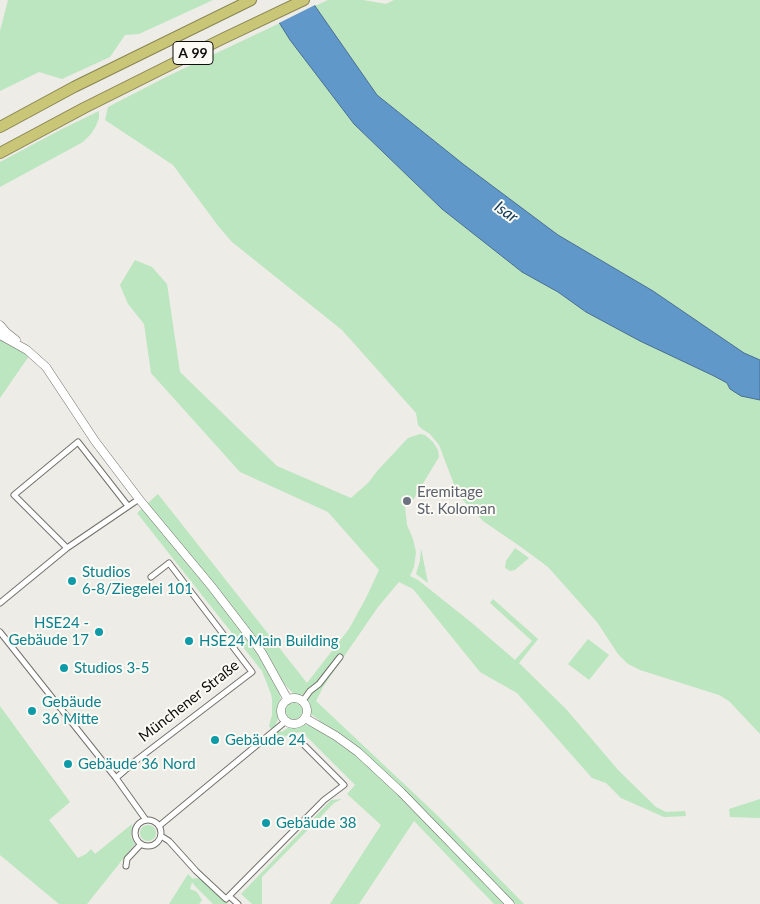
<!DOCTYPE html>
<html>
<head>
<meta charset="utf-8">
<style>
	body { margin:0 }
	canvas { display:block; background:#edece6 }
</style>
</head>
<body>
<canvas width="760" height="904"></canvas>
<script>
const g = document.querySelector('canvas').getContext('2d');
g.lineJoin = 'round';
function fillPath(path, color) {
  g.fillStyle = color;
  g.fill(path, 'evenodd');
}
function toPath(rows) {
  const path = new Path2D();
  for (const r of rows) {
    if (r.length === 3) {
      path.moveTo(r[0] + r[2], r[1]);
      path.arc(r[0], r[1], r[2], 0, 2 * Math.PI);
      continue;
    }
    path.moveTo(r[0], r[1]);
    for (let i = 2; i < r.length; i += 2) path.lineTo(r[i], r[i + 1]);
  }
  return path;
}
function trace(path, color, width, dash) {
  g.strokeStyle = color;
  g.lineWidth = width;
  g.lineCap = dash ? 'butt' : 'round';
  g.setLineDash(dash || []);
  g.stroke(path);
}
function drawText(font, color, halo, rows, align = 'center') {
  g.font = font + ' Lato,sans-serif';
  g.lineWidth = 4;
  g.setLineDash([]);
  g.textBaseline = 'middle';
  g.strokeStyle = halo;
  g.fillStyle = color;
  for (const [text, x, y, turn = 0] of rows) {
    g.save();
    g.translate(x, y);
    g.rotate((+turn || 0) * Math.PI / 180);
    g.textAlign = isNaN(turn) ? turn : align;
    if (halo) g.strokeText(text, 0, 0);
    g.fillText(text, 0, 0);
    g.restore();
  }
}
fillPath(toPath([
	[8,0,213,0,139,34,125,35,110,57,62,79,39,72,0,91,0,31],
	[328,0,363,0,386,4,394,0,760,0,760,360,744,353,653,291,558,235,463,164,377,95,315,6],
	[280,23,290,40,354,124,442,209,494,250,522,272,558,292,586,312,714,376,727,383,730,389,741,396,760,400,760,734,729,701,719,695,640,670,628,664,618,654,597,622,548,567,521,547,483,521,462,499,455,487,439,445,430,434,422,429,418,425,416,413,342,330,232,242,219,227,173,165,105,120,108,107,168,76],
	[99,111,99,118,96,126,91,134,83,142,0,187,0,162,62,129],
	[135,260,152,267,167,284,180,372,277,466,351,498,368,483,378,470,408,438,420,434,425,435,433,442,438,450,439,457,413,500,408,497,403,496,401,499,405,507,407,525,413,539,416,552,414,567,410,576,418,580,472,623,515,660,532,641,490,603,493,599,538,639,519,663,566,709,619,771,656,807,666,812,685,811,686,816,664,817,621,798,606,783,592,778,517,693,480,672,413,589,399,582,378,607,323,687,316,701,438,816,524,904,494,904,414,821,359,904,330,904,381,825,347,794,355,785,302,732,294,733,286,736,280,740,269,726,272,715,272,699,271,694,262,671,137,513,158,494,307,683,349,629,366,598,379,570,328,512,240,472,151,373,144,324,128,304,120,285],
	[285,685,295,695,301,696,307,690,311,693,307,701,310,707,311,714,319,720,315,728,304,724,295,727,289,727,282,732,275,726,279,717,279,708,281,699,278,689],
	[0,338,29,356,0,398],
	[421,548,428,583,416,574,420,561],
	[515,548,529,558,515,570,510,571,505,568,506,561],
	[588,639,609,655,589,680,568,664],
	[294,711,9],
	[0,706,70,802,49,820,78,858,86,854,91,849,95,854,132,824,131,837,135,844,87,904,59,904,0,855],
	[342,799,334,803,262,877,262,904,252,904,241,894,331,800],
	[760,799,760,818,730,817,729,809],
	[148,833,8],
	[188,874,193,879,194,878,202,879,228,904,213,904,194,885,192,882,190,889,197,892,202,900,199,904,169,904]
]), '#bbe6bf');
const water = toPath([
	[265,0,312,0,315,6,377,95,463,164,558,235,653,291,744,353,760,360,760,400,741,396,730,389,727,383,714,376,640,341,586,312,558,292,522,272,442,209,354,124,290,40,265,0]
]);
fillPath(water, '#6198ca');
trace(water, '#486e91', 1);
fillPath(toPath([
	[263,0,315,0,317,4,277,24]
]), '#edece6');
const minor = toPath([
	[67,548,14,495,78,442,128,506],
	[0,603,67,548,139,499],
	[0,632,116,778,146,820],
	[302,702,310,691,319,684,340,657],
	[116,778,138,759,252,672,169,563,151,577],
	[148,833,13],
	[159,826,286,721],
	[161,836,169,841,196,871,226,899,324,800,344,785,305,746],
	[126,866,127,859,141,844],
	[229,896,238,904]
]);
const secondary = toPath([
	[0,325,6,332,16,340],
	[0,335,27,350,46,367,95,441,139,499,212,587,255,643,262,653,288,700],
	[294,711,13],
	[305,718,336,736,358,752,401,792,510,904]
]);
const motorway = toPath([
	[0,127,74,87,251,0],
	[0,153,84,108,222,39,304,0]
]);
trace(minor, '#73726d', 7);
trace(secondary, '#73726d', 9);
trace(motorway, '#888551', 12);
trace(minor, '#fff', 5);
trace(secondary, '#fff', 8);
trace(motorway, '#cac677', 10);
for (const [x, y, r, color] of [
	[407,501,5,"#6b7280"],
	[72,581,5,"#0f9aa8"],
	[99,632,5,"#0f9aa8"],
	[189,641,5,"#0f9aa8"],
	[64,668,5,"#0f9aa8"],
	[32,711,5,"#0f9aa8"],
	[215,740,5,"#0f9aa8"],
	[68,764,5,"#0f9aa8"],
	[266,823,5,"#0f9aa8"]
]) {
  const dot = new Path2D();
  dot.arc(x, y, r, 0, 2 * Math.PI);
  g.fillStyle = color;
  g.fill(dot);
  trace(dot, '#fbfaf4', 2);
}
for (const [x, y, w] of [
	[193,53,40]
]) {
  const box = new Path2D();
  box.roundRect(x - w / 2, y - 11.5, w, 23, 4);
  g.fillStyle = '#fbfaf4';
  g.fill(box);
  trace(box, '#0d0d0b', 1);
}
drawText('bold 14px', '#0d0d0b', null, [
	["A 99",193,53]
]);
drawText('15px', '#5b616d', '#fbfaf4', [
	["Eremitage",417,492],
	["St. Koloman",417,509]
], 'left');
drawText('15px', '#0d838f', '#fbfaf4', [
	["Studios",82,572],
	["6-8/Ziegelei 101",82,589],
	["HSE24 -",89,623,"right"],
	["Gebäude 17",89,640,"right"],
	["HSE24 Main Building",199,641],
	["Studios 3-5",74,668],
	["Gebäude",42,702],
	["36 Mitte",42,719],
	["Gebäude 24",225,740],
	["Gebäude 36 Nord",78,764],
	["Gebäude 38",276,823]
], 'left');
drawText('15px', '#0d0d0b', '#fbfaf4', [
	["Münchener Straße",189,701,-38]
]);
drawText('italic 16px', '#0c3758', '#fbfaf4', [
	["Isar",506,212,35]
]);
</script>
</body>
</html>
